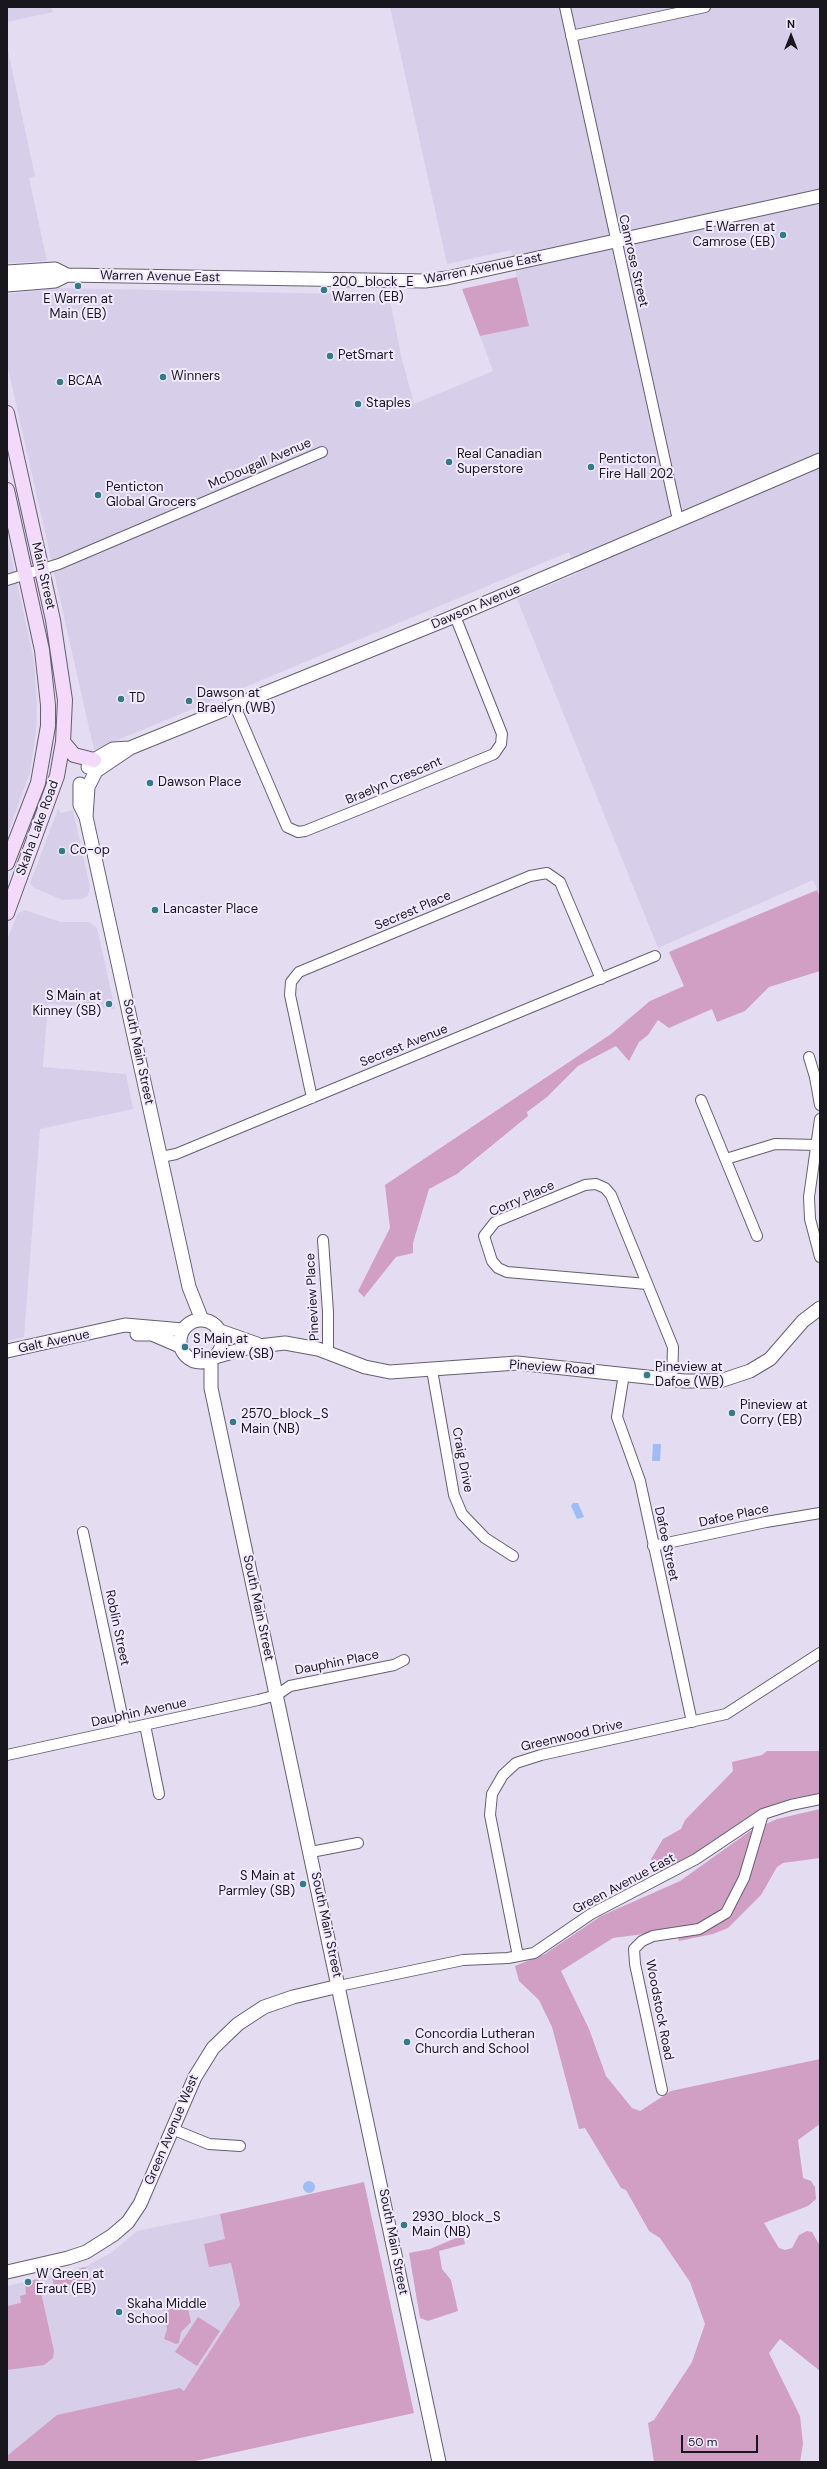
<!DOCTYPE html>
<html>
<head>
<meta charset="utf-8">
<style>
	body { margin:0 }
	#map { position:relative; width:827px; height:2469px; overflow:hidden; background:#e4ddf2; font-family:"DM Sans",sans-serif }
	canvas { display:block }
	.frame { position:absolute; inset:0; border:8px solid #19171e; pointer-events:none }
	.north { position:absolute; left:771px; top:16px; width:40px; height:40px; -webkit-text-stroke:3px #f1eaff; paint-order:stroke; rotate:0deg; font-size:11px; font-weight:700; line-height:16px; text-align:center; color:#19171e }
	.north::after { content:''; display:block; margin:auto; width:14px; height:18px; background:#19171e; clip-path:polygon(50% 0,100% 100%,50% 72%,0 100%) }
	.scale { position:absolute; left:681px; top:2435px; width:77px; height:18px; box-sizing:border-box; border:2px solid #19171e; border-top:0; padding-left:5px; font-size:12px; line-height:14px; white-space:nowrap; color:#19171e; -webkit-text-stroke:3px #f1eaff; paint-order:stroke }
</style>
</head>
<body>
<div id="map">
<canvas width="827" height="2469"></canvas>
<div class="frame"></div>
<div class="north">N</div>
<div class="scale">50 m</div>
</div>
<script>
const g = document.querySelector('canvas').getContext('2d');
g.lineJoin = 'round';
function fillPath(path, color) {
  g.fillStyle = color;
  g.fill(path, 'evenodd');
}
function toPath(rows) {
  const path = new Path2D();
  for (const r of rows) {
    if (r.length === 3) {
      path.moveTo(r[0] + r[2], r[1]);
      path.arc(r[0], r[1], r[2], 0, 2 * Math.PI);
      continue;
    }
    path.moveTo(r[0], r[1]);
    for (let i = 2; i < r.length; i += 2) path.lineTo(r[i], r[i + 1]);
  }
  return path;
}
function trace(path, color, width, dash) {
  g.strokeStyle = color;
  g.lineWidth = width;
  g.lineCap = dash ? 'butt' : 'round';
  g.setLineDash(dash || []);
  g.stroke(path);
}
function drawText(font, color, halo, rows, align = 'center') {
  g.font = font + ' "DM Sans",sans-serif';
  g.lineWidth = 4;
  g.setLineDash([]);
  g.textBaseline = 'middle';
  g.strokeStyle = halo;
  g.fillStyle = color;
  for (const [text, x, y, turn = 0] of rows) {
    g.save();
    g.translate(x, y);
    g.rotate((+turn || 0) * Math.PI / 180);
    g.textAlign = isNaN(turn) ? turn : align;
    if (halo) g.strokeText(text, 0, 0);
    g.fillText(text, 0, 0);
    g.restore();
  }
}
fillPath(toPath([
	[7,7,51,7,53,12,7,22],
	[390,7,820,7,820,897,813,880,658,948,517,599,578,573,569,552,94,750,7,364,7,294,58,288,389,295,401,355,414,404,493,371,480,336,528,326,511,250,447,264],
	[7,46,35,176,29,178,47,261,7,263],
	[7,538,34,660,37,705,36,731,30,772,7,836],
	[58,809,61,813,73,810,90,887,88,895,82,899,63,900,34,888,30,883],
	[25,910,61,922,89,922,97,928,115,1009,48,1004,43,1067,126,1074,133,1109,40,1129,24,1337,7,1341,7,940,18,913],
	[220,2214,240,2305,174,2407,7,2462,7,2286,85,2267,111,2253,137,2231]
]), '#d7cee9');
fillPath(toPath([
	[517,277,529,326,480,336,462,289],
	[817,890,820,897,820,971,769,987,745,1011,717,1022,712,1009,669,1028,658,1020,648,1035,639,1042,629,1061,616,1046,578,1066,547,1097,527,1112,528,1116,457,1174,429,1189,413,1243,413,1253,396,1257,364,1297,358,1291,390,1228,385,1185,611,1034,650,1001,684,986,669,952],
	[767,1751,820,1751,820,1793,790,1799,756,1812,697,1853,658,1874,651,1859,663,1839,681,1829,685,1820,733,1771,732,1762,762,1755],
	[820,1809,820,1858,783,1863,777,1867,761,1895,728,1928,713,1934,679,1941,675,1930,613,1938,561,1971,589,2029,606,2076,632,2108,640,2111,671,2091,820,2059,820,2124,798,2140,803,2178,811,2181,815,2187,816,2199,808,2206,764,2223,779,2248,785,2250,792,2248,799,2235,807,2231,812,2232,820,2246,820,2371,780,2339,769,2353,800,2416,803,2444,800,2462,654,2462,648,2423,654,2420,692,2362,705,2324,690,2282,660,2238,649,2231,626,2190,621,2188,585,2128,579,2129,552,2027,539,2000,519,1981,515,1966,545,1954,601,1916,680,1881,750,1831,777,1819],
	[364,2182,414,2413,191,2462,7,2462,7,2456,57,2415,180,2388,184,2391,240,2305,231,2263,209,2267,204,2244,225,2239,220,2214],
	[463,2235,465,2244,439,2251,442,2269,451,2280,458,2311,428,2321,420,2318,409,2253,430,2249],
	[85,2267,92,2280,54,2288,52,2276],
	[38,2279,54,2351,53,2358,44,2365,7,2370,7,2306,21,2303,20,2296,26,2294,25,2282],
	[173,2305,188,2308,191,2322,181,2332,179,2343,176,2344,164,2339,167,2329,163,2315],
	[198,2317,220,2331,197,2366,175,2352]
]), '#d19fc3');
fillPath(toPath([
	[653,1444,661,1444,660,1461,652,1461],
	[573,1503,578,1503,584,1517,577,1519,571,1506],
	[309,2187,6]
]), '#9fbcf4');
const minor = toPath([
	[565,7,678,520],
	[571,36,705,7],
	[7,580,59,564,322,452],
	[235,706,287,827,298,832,305,831,360,809,494,754,501,744,502,734,455,616],
	[809,1057,815,1077,820,1105],
	[312,1098,290,995,291,982,299,972,530,876,547,873,560,882,601,979],
	[701,1100,757,1236],
	[820,1119,809,1197,810,1219,820,1257],
	[161,1157,176,1154,655,956],
	[726,1159,775,1144,817,1145],
	[323,1240,328,1312,328,1353],
	[647,1284,507,1272,498,1268,492,1261,484,1236,495,1222,585,1185,596,1184,605,1188,611,1195,673,1347,672,1380],
	[432,1370,454,1495,462,1514,485,1538,513,1556],
	[624,1374,617,1417,640,1481,692,1722],
	[83,1532,125,1729],
	[653,1546,766,1522,820,1513],
	[145,1725,159,1794],
	[7,1755,258,1700,277,1695,290,1686,394,1665,404,1660],
	[311,1852,358,1843],
	[518,1956,490,1815,492,1794,503,1775,516,1763,541,1755,726,1714,820,1653],
	[339,1986,463,1960,508,1958,534,1953,591,1914,696,1859,763,1814,791,1805,820,1799],
	[662,2090,635,1964,634,1949,642,1941,653,1936,699,1929,726,1913,744,1878,763,1814],
	[172,2129,209,2144,240,2146]
]);
const tertiary = toPath([
	[7,272,55,269,67,275,425,281,447,278,820,196],
	[7,285,55,281,67,275],
	[88,767,94,760,113,749,130,748],
	[80,784,80,805,86,817,189,1287,202,1320],
	[86,817,88,787,96,771,130,748,455,616,820,460],
	[201,1341,21],
	[220,1331,257,1344],
	[137,1334,152,1334,180,1346],
	[7,1351,125,1325,183,1330],
	[215,1357,250,1347,285,1343,318,1349,365,1367,390,1372,517,1363,684,1381,720,1381,750,1371,770,1359,803,1321,820,1308],
	[211,1360,211,1388,439,2462],
	[7,2272,68,2258,86,2252,113,2235,128,2222,140,2204,195,2077,213,2048,238,2024,264,2007,293,1997,339,1986]
]);
const secondary = toPath([
	[7,413,53,620,65,700,63,742,57,776,7,913],
	[7,490,42,650,48,705,48,726,38,783,7,863],
	[63,742,74,755,94,760]
]);
trace(minor, '#645f70', 12);
trace(tertiary, '#645f70', 15);
trace(secondary, '#645f70', 16);
trace(minor, '#fff', 10);
trace(tertiary, '#fff', 13);
trace(secondary, '#f3dafa', 14);
for (const [x, y, r, color] of [
	[783,235,4,"#347b85"],
	[78,286,4,"#347b85"],
	[324,290,4,"#347b85"],
	[330,356,4,"#347b85"],
	[163,377,4,"#347b85"],
	[60,382,4,"#347b85"],
	[358,404,4,"#347b85"],
	[449,462,4,"#347b85"],
	[591,467,4,"#347b85"],
	[98,495,4,"#347b85"],
	[121,699,4,"#347b85"],
	[189,701,4,"#347b85"],
	[150,783,4,"#347b85"],
	[62,851,4,"#347b85"],
	[155,910,4,"#347b85"],
	[109,1004,4,"#347b85"],
	[185,1347,4,"#347b85"],
	[647,1375,4,"#347b85"],
	[732,1413,4,"#347b85"],
	[233,1422,4,"#347b85"],
	[303,1884,4,"#347b85"],
	[407,2042,4,"#347b85"],
	[404,2225,4,"#347b85"],
	[28,2282,4,"#347b85"],
	[119,2312,4,"#347b85"]
]) {
  const dot = new Path2D();
  dot.arc(x, y, r, 0, 2 * Math.PI);
  g.fillStyle = color;
  g.fill(dot);
  trace(dot, '#f1eaff', 1.5);
}
drawText('13px', '#19171e', '#f1eaff', [
	["E Warren at",775,228,"right"],
	["Camrose (EB)",775,243,"right"],
	["200_block_E",332,283],
	["Warren (EB)",332,298],
	["E Warren at",78,300,"center"],
	["Main (EB)",78,315,"center"],
	["PetSmart",338,356],
	["Winners",171,377],
	["BCAA",68,382],
	["Staples",366,404],
	["Real Canadian",457,455],
	["Superstore",457,470],
	["Penticton",599,460],
	["Fire Hall 202",599,475],
	["Penticton",106,488],
	["Global Grocers",106,503],
	["Dawson at",197,694],
	["Braelyn (WB)",197,709],
	["TD",129,699],
	["Dawson Place",158,783],
	["Co-op",70,851],
	["Lancaster Place",163,910],
	["S Main at",101,997,"right"],
	["Kinney (SB)",101,1012,"right"],
	["S Main at",193,1340],
	["Pineview (SB)",193,1355],
	["Pineview at",655,1368],
	["Dafoe (WB)",655,1383],
	["Pineview at",740,1406],
	["Corry (EB)",740,1421],
	["2570_block_S",241,1415],
	["Main (NB)",241,1430],
	["S Main at",295,1877,"right"],
	["Parmley (SB)",295,1892,"right"],
	["Concordia Lutheran",415,2035],
	["Church and School",415,2050],
	["2930_block_S",412,2218],
	["Main (NB)",412,2233],
	["W Green at",36,2275],
	["Eraut (EB)",36,2290],
	["Skaha Middle",127,2305],
	["School",127,2320]
], 'left');
drawText('13px', '#19171e', '#f1eaff', [
	["Camrose Street",633,261,77],
	["Warren Avenue East",483,269,-11],
	["Warren Avenue East",160,277,1],
	["McDougall Avenue",260,464,-23],
	["Main Street",43,576,77],
	["Dawson Avenue",476,607,-23],
	["Braelyn Crescent",394,781,-23],
	["Skaha Lake Road",38,828,-70],
	["Secrest Place",413,911,-23],
	["Secrest Avenue",404,1046,-22],
	["South Main Street",138,1052,78],
	["Corry Place",522,1199,-24],
	["Pineview Place",313,1297,-93],
	["Galt Avenue",54,1342,-12],
	["Pineview Road",552,1368,4],
	["Craig Drive",462,1460,79],
	["Dafoe Place",734,1516,-12],
	["Dafoe Street",666,1544,78],
	["South Main Street",258,1608,78],
	["Roblin Street",117,1628,78],
	["Dauphin Place",337,1663,-11],
	["Dauphin Avenue",139,1713,-12],
	["Greenwood Drive",572,1736,-13],
	["Green Avenue East",624,1884,-28],
	["South Main Street",326,1925,78],
	["Woodstock Road",659,2010,79],
	["Green Avenue West",172,2130,-67],
	["South Main Street",393,2242,79]
]);
</script>
</body>
</html>
